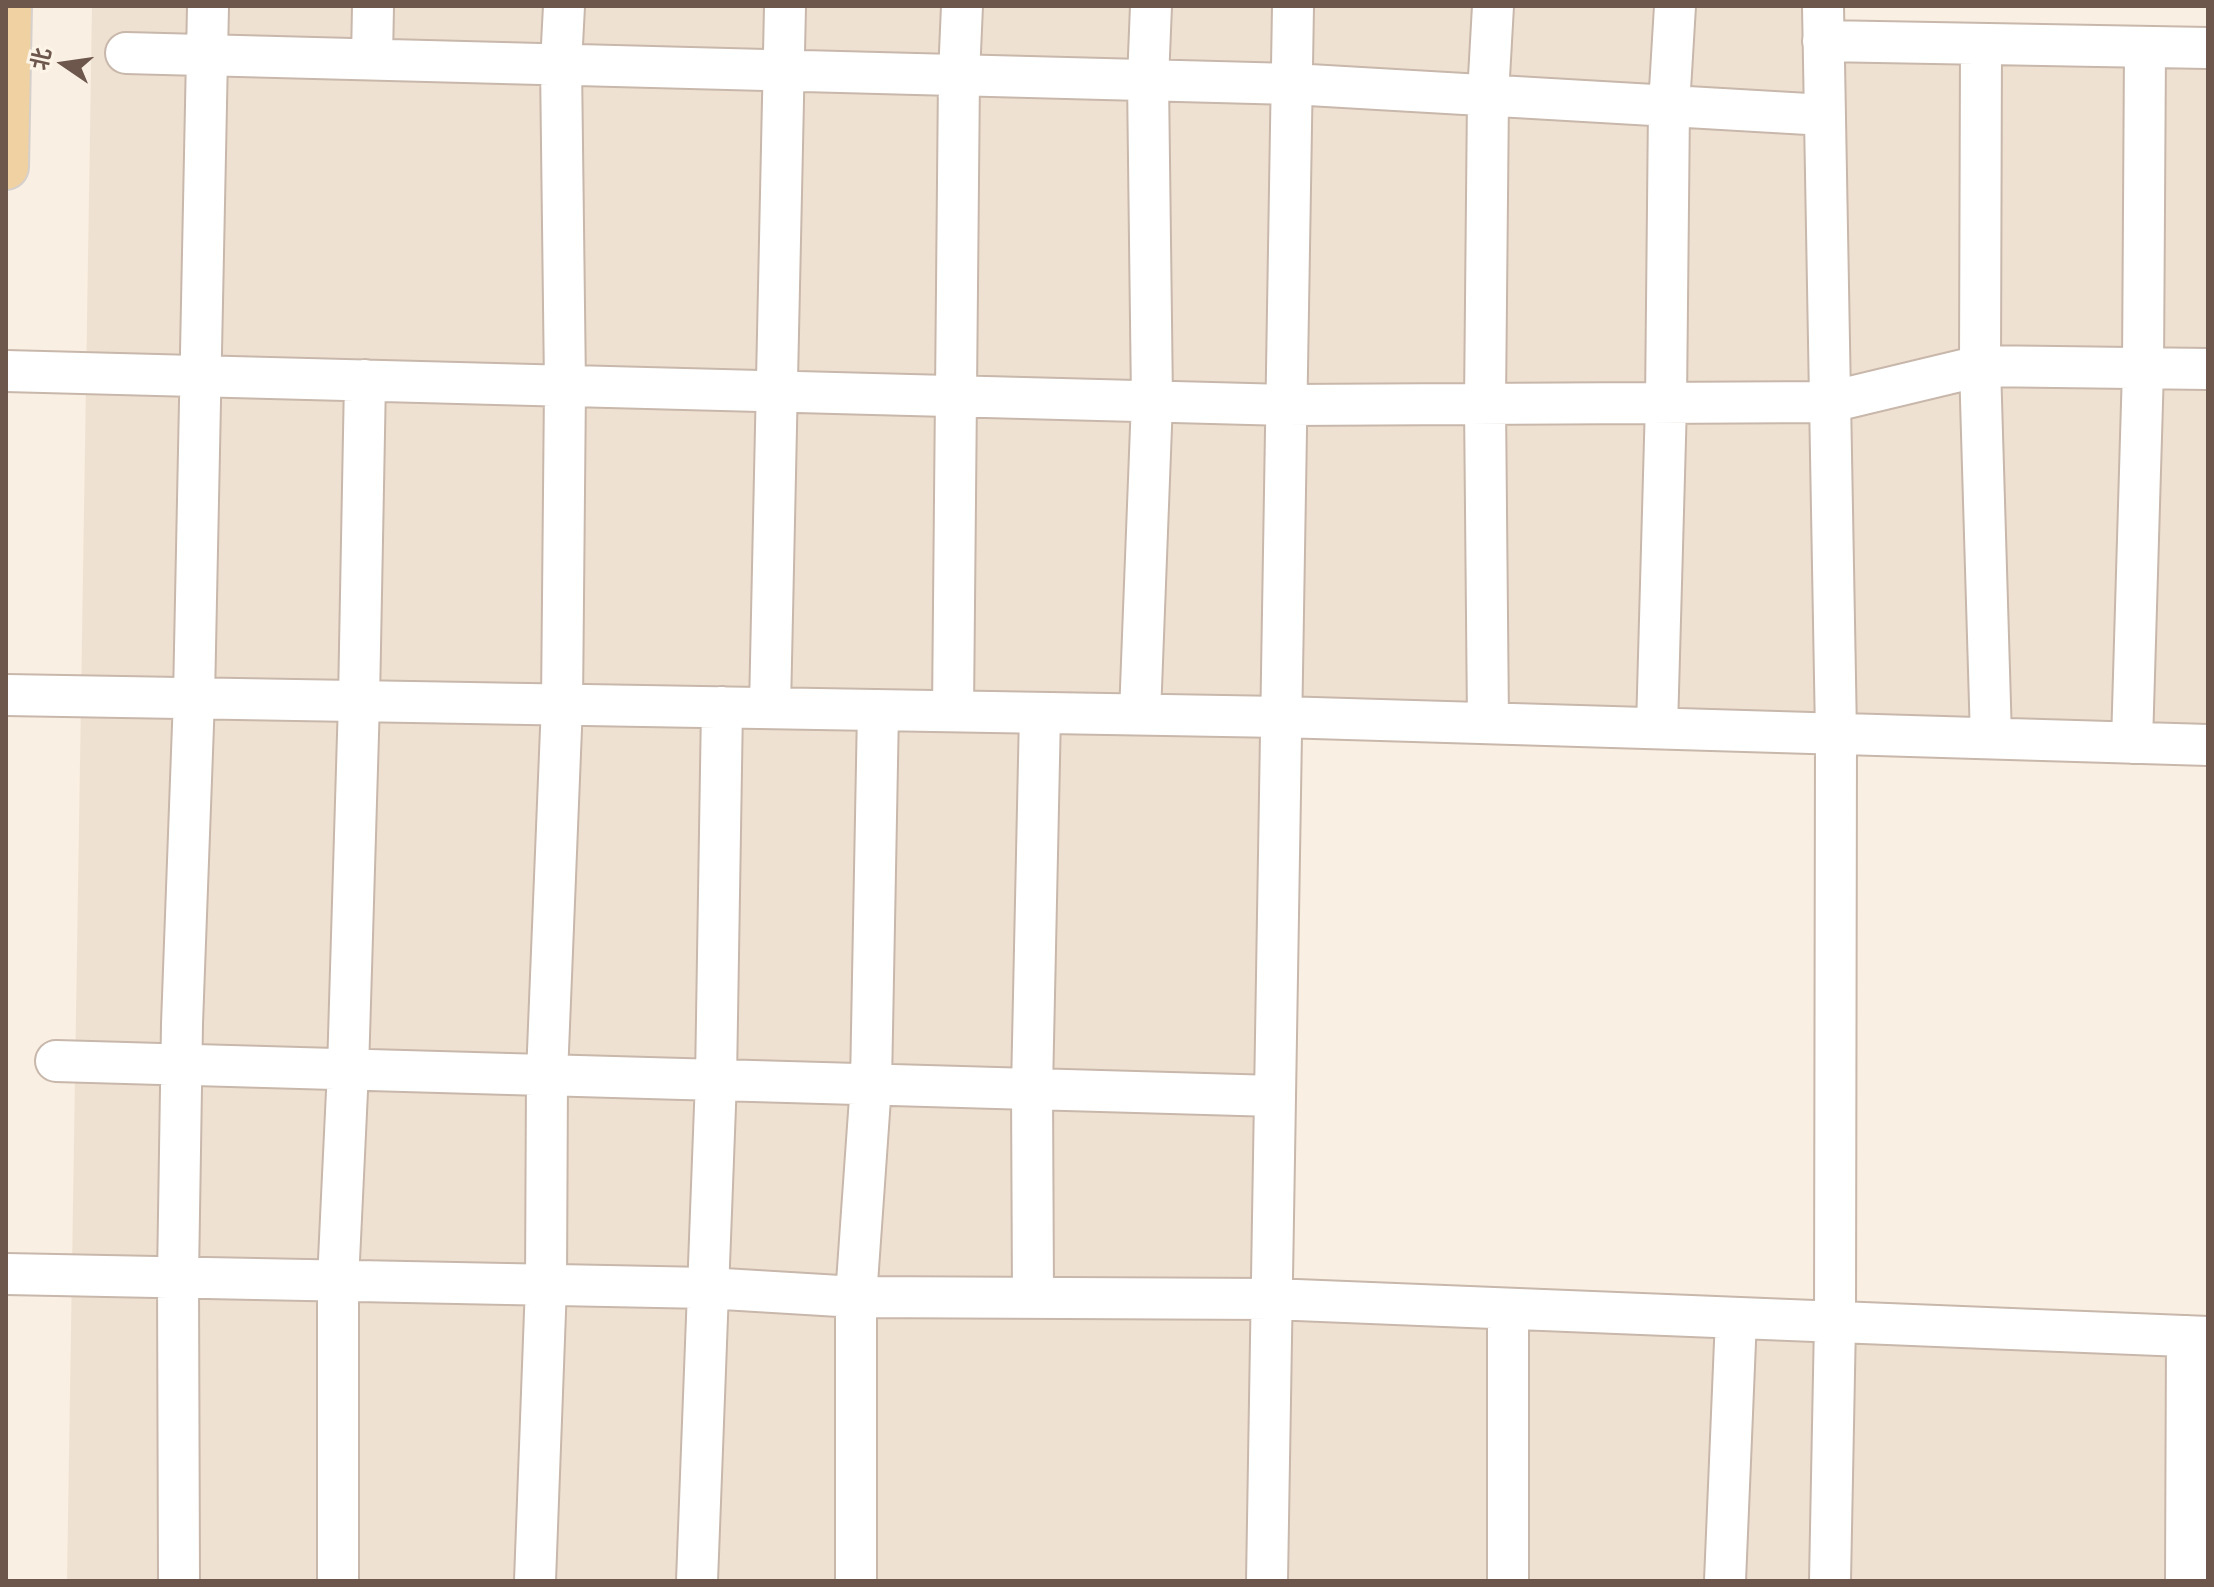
<!DOCTYPE html>
<html>
<head>
<meta charset="utf-8">
<style>
	body { margin:0 }
	#map { position:relative; width:2214px; height:1587px; overflow:hidden; background:#f9efe2; font-family:"Titillium Web","Noto Sans SC",sans-serif }
	canvas { display:block }
	.frame { position:absolute; inset:0; border:8px solid #6d574c; pointer-events:none }
	.north { position:absolute; left:24px; top:24px; width:80px; height:80px; -webkit-text-stroke:6px #fcf4e7; paint-order:stroke; rotate:283deg; font-size:22px; font-weight:700; line-height:32px; text-align:center; color:#6d574c }
	.north::after { content:''; display:block; margin:auto; width:28px; height:36px; background:#6d574c; clip-path:polygon(50% 0,100% 100%,50% 72%,0 100%) }
</style>
</head>
<body>
<div id="map">
<canvas width="2214" height="1587"></canvas>
<div class="frame"></div>
<div class="north">北</div>
</div>
<script>
const g = document.querySelector('canvas').getContext('2d');
g.lineJoin = 'round';
function fillPath(path, color) {
  g.fillStyle = color;
  g.fill(path, 'evenodd');
}
function toPath(rows) {
  const path = new Path2D();
  for (const r of rows) {
    path.moveTo(r[0], r[1]);
    for (let i = 2; i < r.length; i += 2) path.lineTo(r[i], r[i + 1]);
  }
  return path;
}
function trace(path, color, width, dash) {
  g.strokeStyle = color;
  g.lineWidth = width;
  g.lineCap = dash ? 'butt' : 'round';
  g.setLineDash(dash || []);
  g.stroke(path);
}
fillPath(toPath([
	[92,6,1823,6,1823,41,2208,48,2208,745,1282,717,1272,1298,2208,1337,2208,1581,67,1581]
]), '#efe1d1');
const street = toPath([
	[1823,6,1836,734,1835,1322,1830,1581],
	[1823,41,2208,48],
	[1981,44,1980,366,1991,738],
	[126,53,1292,84,1825,115],
	[372,59,373,6],
	[6,371,1287,405,1830,402,1980,366,2208,369],
	[6,695,1281,717,2208,745],
	[770,708,785,6],
	[953,711,959,75,962,6],
	[1140,714,1152,401,1148,80,1151,6],
	[1488,723,1485,403,1488,95,1493,6],
	[1657,728,1666,403,1669,106,1675,6],
	[2132,743,2143,369,2145,47],
	[56,1061,1275,1096],
	[6,1274,707,1288,856,1297,1272,1299,2208,1337],
	[1033,1298,1032,1089,1040,713],
	[1508,1309,1508,1581],
	[179,1581,178,1277,182,1024,194,698,208,6],
	[338,1581,338,1281,348,1070,359,701,365,380],
	[535,1581,546,1285,547,1075,562,704,565,386,561,64,564,6],
	[697,1581,716,1080,722,707],
	[856,1581,856,1297,871,1084,878,710],
	[1267,1581,1293,6],
	[1725,1581,1736,1318],
	[2186,1581,2187,1336]
]);
const primary = toPath([
	[6,167,9,6]
]);
trace(street, '#c8b7ab', 44);
trace(primary, '#d6d0cd', 48);
trace(street, '#fff', 40);
trace(primary, '#f0d1a1', 44);
</script>
</body>
</html>
